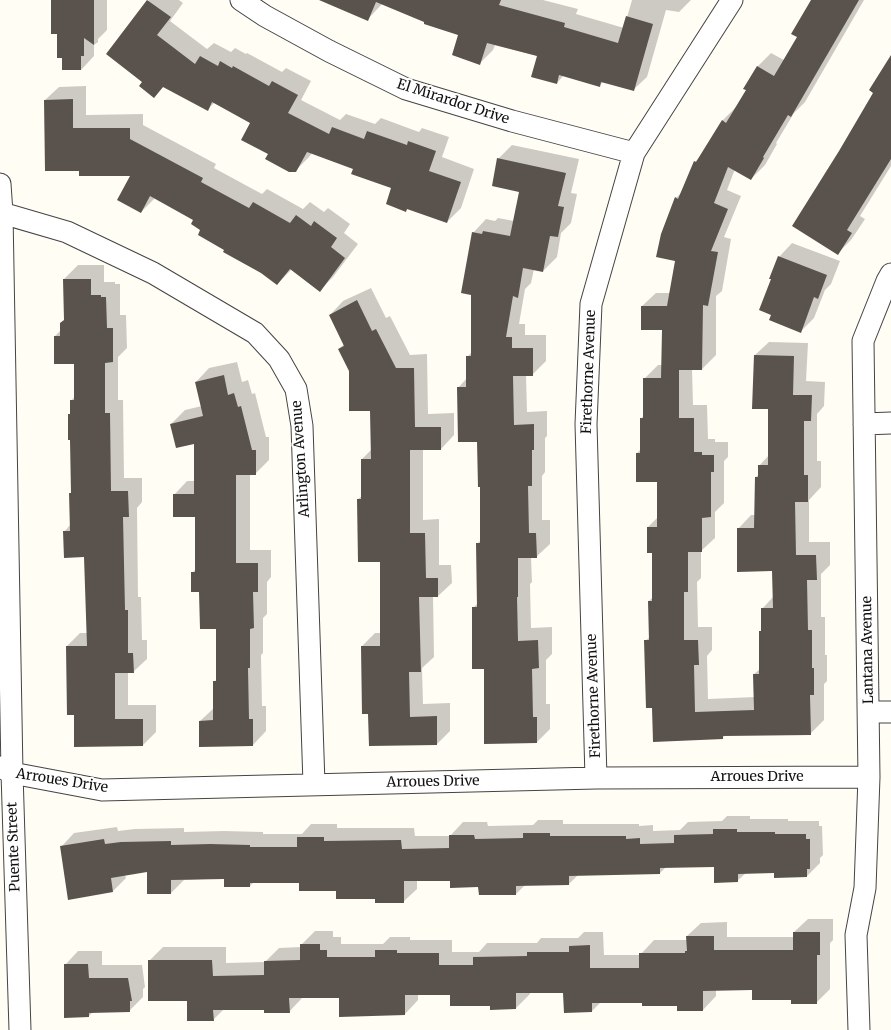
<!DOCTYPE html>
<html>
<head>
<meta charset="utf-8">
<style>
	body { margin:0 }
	canvas { display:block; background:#fffdf4 }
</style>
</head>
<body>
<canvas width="891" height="1030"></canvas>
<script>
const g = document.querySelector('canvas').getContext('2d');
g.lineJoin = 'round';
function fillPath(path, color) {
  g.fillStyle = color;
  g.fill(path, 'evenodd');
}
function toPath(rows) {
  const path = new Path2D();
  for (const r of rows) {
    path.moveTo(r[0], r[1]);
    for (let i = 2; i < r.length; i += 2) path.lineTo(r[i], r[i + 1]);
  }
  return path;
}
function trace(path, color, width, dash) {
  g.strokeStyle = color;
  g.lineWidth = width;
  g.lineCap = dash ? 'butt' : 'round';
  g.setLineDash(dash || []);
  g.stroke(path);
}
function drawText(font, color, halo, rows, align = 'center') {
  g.font = font + ' Merriweather,serif';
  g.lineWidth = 4;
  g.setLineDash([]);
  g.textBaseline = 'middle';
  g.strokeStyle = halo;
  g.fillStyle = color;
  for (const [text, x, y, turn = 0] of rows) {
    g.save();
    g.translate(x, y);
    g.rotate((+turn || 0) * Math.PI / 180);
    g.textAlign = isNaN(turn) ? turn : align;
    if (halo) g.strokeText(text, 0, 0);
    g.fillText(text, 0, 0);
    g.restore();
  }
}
fillPath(toPath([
	[52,0,107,0,107,30,98,39,98,42,94,45,94,56,81,70,63,57],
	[149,0,179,0,183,3,170,21,207,49,214,43,231,52,235,48,246,54,247,53,282,72,286,68,311,81,301,100,340,120,346,114,375,124,381,118,419,132,422,128,449,137,442,157,474,169,461,208,447,222,408,208,406,210,393,188,354,168,312,153,309,157,295,171,269,153,251,122,215,102,207,110,164,86,154,96,143,82,108,54],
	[343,0,543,0,578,9,576,14,624,28,632,0,691,0,679,12,666,10,647,77,633,90,604,81,599,86,564,75,557,83,538,56,495,45,493,50,480,63,460,35,382,4,368,19],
	[812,0,864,0,805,102,794,113,776,143,777,144,765,165,751,179,735,169,727,190,741,196,724,237,731,239,722,291,716,296,716,355,702,369,692,369,693,405,707,405,708,439,715,439,715,442,728,442,728,457,724,461,724,503,715,512,715,538,701,551,701,578,697,582,698,627,712,627,712,650,707,656,708,699,755,697,754,674,760,669,760,632,762,629,762,609,773,597,773,570,738,529,751,515,755,515,756,477,759,474,759,466,769,455,769,408,755,355,769,342,808,343,806,381,825,382,824,406,817,414,817,461,821,461,821,487,809,500,809,542,830,542,830,565,821,574,821,617,825,617,825,655,827,655,827,681,824,684,824,720,810,734,726,735,722,738,653,707,645,641,650,637,649,601,653,597,653,552,648,527,658,517,658,481,637,453,641,449,641,419,644,415,644,379,658,365,662,365,663,329,642,306,656,293,670,293,677,260,676,198,683,191,695,162,702,155,722,121,736,107,747,90,745,89,758,66,771,53,784,60,798,36],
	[891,56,891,166,860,216,865,219,851,240,838,253,840,152,874,92],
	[86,86,86,115,143,114,143,125,216,164,214,168,262,194,267,189,303,209,310,202,324,212,328,208,350,224,344,233,358,244,333,277,320,290,292,269,277,284,261,272,226,249,202,230,195,219,155,198,141,212,132,175,80,170,45,100,59,87],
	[512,145,579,159,571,193,577,194,571,223,561,233,557,257,543,271,534,269,531,283,525,289,519,324,525,324,525,335,546,335,546,361,532,375,526,375,527,412,547,411,547,436,545,438,545,472,542,476,542,520,550,520,550,544,536,557,531,557,532,582,530,584,531,628,552,627,552,654,546,660,546,704,550,704,550,729,537,742,485,668,473,608,478,603,477,544,481,540,481,486,478,441,458,388,467,378,467,357,472,352,473,233,486,219,495,221,498,218,514,221,520,191,498,159],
	[792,243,840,261,831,284,825,290,814,318,801,331,772,314,779,257],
	[78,265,104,265,104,282,115,282,115,284,120,284,120,315,126,315,127,348,118,357,118,400,123,400,124,478,142,478,142,502,137,508,138,597,141,597,142,640,147,640,147,659,133,672,128,672,128,705,156,705,156,732,143,745,75,714,67,646,80,633,87,633,85,556,64,532,70,525,70,494,72,492,71,439,69,415,71,412,71,401,75,396,75,363,55,363,55,336,61,330,65,320,64,279],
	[371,288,386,318,390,316,410,355,427,354,428,414,454,413,454,435,441,449,423,449,423,520,439,519,439,565,451,565,452,583,438,596,433,596,434,657,422,668,423,704,450,703,450,731,437,744,369,713,362,646,375,633,381,633,381,561,358,499,362,496,362,459,371,450,371,410,339,349,344,344,330,315,343,301],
	[237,362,242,382,248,380,252,394,255,393,266,437,269,437,269,460,255,474,250,474,250,550,271,550,271,577,267,582,267,614,263,618,263,653,261,655,262,706,266,706,266,731,253,745,200,721,214,708,214,682,217,679,217,628,192,573,196,569,196,516,174,495,187,481,195,481,195,442,171,424,185,410,202,406,196,382,209,368],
	[727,816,750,816,750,819,788,819,788,821,819,821,819,826,822,826,823,855,820,858,820,863,807,876,775,872,746,873,737,881,715,866,666,867,660,873,578,875,569,884,525,885,516,894,451,880,417,880,417,889,403,902,300,882,254,882,250,886,225,878,184,880,171,893,148,871,125,875,126,878,113,891,61,847,74,833,117,827,118,831,135,829,184,828,184,832,224,831,263,832,263,834,302,834,311,824,337,824,337,828,414,828,415,836,450,836,463,822,487,822,488,826,533,825,538,820,563,820,563,824,639,824,639,826,653,825,653,831,680,830,688,822,722,821],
	[808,919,833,919,833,940,830,943,830,989,816,1003,792,999,753,989,716,990,716,996,703,1010,678,1005,643,1002,601,1002,592,1011,564,992,530,992,530,994,516,1008,491,1005,451,994,418,994,418,1000,405,1014,340,997,303,997,289,1012,265,1009,224,1009,213,1020,188,1000,149,961,163,947,226,947,226,963,265,962,279,948,301,947,301,945,315,931,333,931,333,937,341,937,341,944,383,944,390,937,410,937,410,940,452,940,452,952,479,952,487,943,537,943,541,938,578,938,584,932,603,932,604,955,640,955,654,940,688,940,687,936,701,923,727,922,727,937,794,937,794,932],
	[78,951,102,951,102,965,142,965,145,987,143,989,143,997,129,1011,93,1012,89,1016,65,965]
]), '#0003');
fillPath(toPath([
	[51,0,94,0,94,45,84,38,84,56,81,56,81,70,62,70,62,58,57,58,57,34,51,34],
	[147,0,171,17,157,35,195,64,200,56,218,66,220,61,232,68,233,66,269,86,272,81,298,95,288,113,329,134,332,127,364,139,367,131,407,145,408,141,436,151,429,171,461,182,447,223,407,209,406,212,386,204,391,188,351,174,353,169,307,152,296,172,289,172,265,159,268,154,241,140,250,123,212,102,208,111,163,87,154,98,139,86,142,82,106,54],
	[319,0,501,0,499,5,565,23,564,27,618,43,626,16,653,24,634,91,601,82,600,87,559,75,557,84,531,77,537,56,487,43,480,65,452,55,458,35,424,24,424,22,376,2,368,21],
	[811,0,859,0,791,117,788,115,763,157,764,158,751,180,728,167,714,203,728,209,711,251,718,252,708,306,703,305,702,370,679,370,679,418,694,418,694,452,702,452,702,455,714,455,714,472,711,472,711,517,702,518,702,552,688,552,688,592,684,592,684,640,698,640,699,665,694,665,695,712,754,710,753,674,759,674,759,631,761,631,761,608,773,608,772,571,737,572,737,528,754,528,755,477,758,477,758,465,768,465,768,409,752,409,754,355,794,356,793,395,812,395,811,421,804,421,804,475,808,475,808,502,795,502,796,555,816,555,817,580,807,580,808,630,812,630,812,668,814,668,814,695,810,695,811,735,723,736,723,739,653,742,652,708,646,708,644,640,649,640,648,601,652,601,652,553,647,553,647,527,657,527,657,482,636,482,636,453,640,453,640,418,643,418,643,378,661,378,662,330,641,330,641,306,667,306,675,261,656,257,661,234,675,197,678,199,694,161,696,162,722,120,726,123,746,90,743,89,757,66,774,76,797,37,791,34],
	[891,55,891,159,847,230,852,233,838,255,792,226,839,151,873,93,869,90],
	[73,99,73,128,130,128,130,139,203,178,201,182,249,208,253,202,290,223,296,215,311,226,314,221,337,238,331,247,345,258,320,292,290,269,277,285,261,273,223,252,224,250,198,235,200,230,191,224,193,220,150,196,141,213,117,200,130,176,79,176,79,171,45,171,44,100],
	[497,158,566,173,558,206,564,207,558,237,550,236,543,272,523,268,518,298,513,296,506,337,512,337,512,348,533,348,533,376,513,376,514,425,534,424,534,450,532,450,532,486,528,486,529,533,536,533,537,558,518,558,518,597,517,597,518,641,538,640,539,668,532,669,533,717,537,717,537,743,484,744,484,669,472,669,472,607,477,607,476,543,480,543,480,487,478,487,477,442,458,442,457,387,466,387,466,356,471,356,471,295,461,293,472,232,482,234,483,231,510,236,519,192,492,186],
	[778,256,827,275,818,299,814,297,801,333,769,320,771,315,759,310,771,279,769,279],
	[63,279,91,279,91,295,101,295,101,297,106,297,107,328,113,328,113,362,105,363,105,413,110,413,111,491,128,491,129,517,123,517,125,610,128,610,128,653,133,653,134,673,115,673,115,719,143,719,143,746,74,747,74,715,67,715,66,646,87,646,84,557,64,558,63,531,70,531,69,493,71,493,70,440,68,440,68,414,70,414,70,400,74,400,74,364,54,364,54,336,60,336,60,323,64,320],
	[357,300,372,331,376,329,396,368,414,368,415,427,441,427,441,450,410,450,410,533,425,533,426,578,438,578,438,597,419,597,421,672,409,672,410,717,437,716,437,745,369,746,368,714,362,714,361,646,380,646,380,562,358,562,357,499,361,499,361,459,371,459,370,411,349,411,349,371,338,349,344,346,329,315],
	[224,375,228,395,234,393,238,407,241,406,252,450,256,450,256,475,236,475,236,563,258,563,258,592,253,592,254,628,250,629,250,668,248,668,249,719,253,719,253,746,199,747,199,721,213,720,213,681,216,681,216,629,200,629,199,592,191,592,191,572,195,572,195,517,173,517,173,494,194,494,194,444,176,448,170,424,203,416,195,382],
	[713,829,737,829,737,832,775,832,775,834,806,834,806,839,810,839,810,869,807,869,807,877,774,878,774,873,738,874,738,882,714,883,714,867,660,868,660,874,569,876,569,885,516,886,516,895,479,895,478,887,450,888,450,881,404,881,404,903,375,903,375,899,336,899,336,891,299,891,299,883,250,883,250,887,224,887,224,879,171,880,171,894,147,894,147,872,111,878,113,892,68,900,60,846,104,839,105,844,121,842,171,841,171,845,210,844,250,845,250,847,297,847,297,837,324,837,324,841,401,840,402,849,449,848,449,835,474,835,475,839,523,838,523,833,550,833,550,836,626,836,626,839,640,838,640,844,674,843,674,835,713,834],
	[793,932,820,932,820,955,817,955,817,1004,791,1004,791,1000,752,1000,752,990,703,991,703,1011,677,1011,677,1006,642,1006,642,1003,592,1003,592,1012,564,1013,563,993,516,993,516,1009,490,1010,490,1006,450,1006,450,995,405,995,405,1015,339,1017,339,998,289,998,290,1013,264,1013,264,1010,213,1010,214,1021,187,1021,187,1001,148,1001,148,960,212,960,213,976,264,975,264,961,300,960,300,944,320,944,320,950,327,950,327,957,375,957,375,950,397,950,397,953,439,953,439,965,473,965,473,957,527,956,527,952,569,952,569,946,590,945,590,968,639,968,639,953,685,953,685,951,687,951,686,936,714,936,714,950,793,950],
	[64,964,88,964,89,978,128,978,132,1001,130,1001,130,1012,89,1013,89,1017,64,1018]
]), '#5a524d');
const minor = toPath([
	[241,0,265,16,329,51,406,89,512,121,634,153],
	[0,184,2,213,12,773,20,1030],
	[2,213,67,232,153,273,255,333,279,359,296,389,302,426,314,784],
	[864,424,891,423],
	[869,712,891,712],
	[0,767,12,773,102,790,596,778,869,777],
	[596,778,586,424,591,304,634,153,732,0],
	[859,1030,856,935,865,888,869,777,863,341,887,281,891,274]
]);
trace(minor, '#444', 23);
trace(minor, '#fff', 21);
drawText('14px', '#111', '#fff', [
	["El Mirardor Drive",453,102,18],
	["Firethorne Avenue",589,372,-88],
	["Arlington Avenue",301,459,-94],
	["Lantana Avenue",868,650,-91],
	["Firethorne Avenue",594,696,-92],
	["Arroues Drive",757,777],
	["Arroues Drive",62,781,9],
	["Arroues Drive",433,782,-1],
	["Puente Street",14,847,-92]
]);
</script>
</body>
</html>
